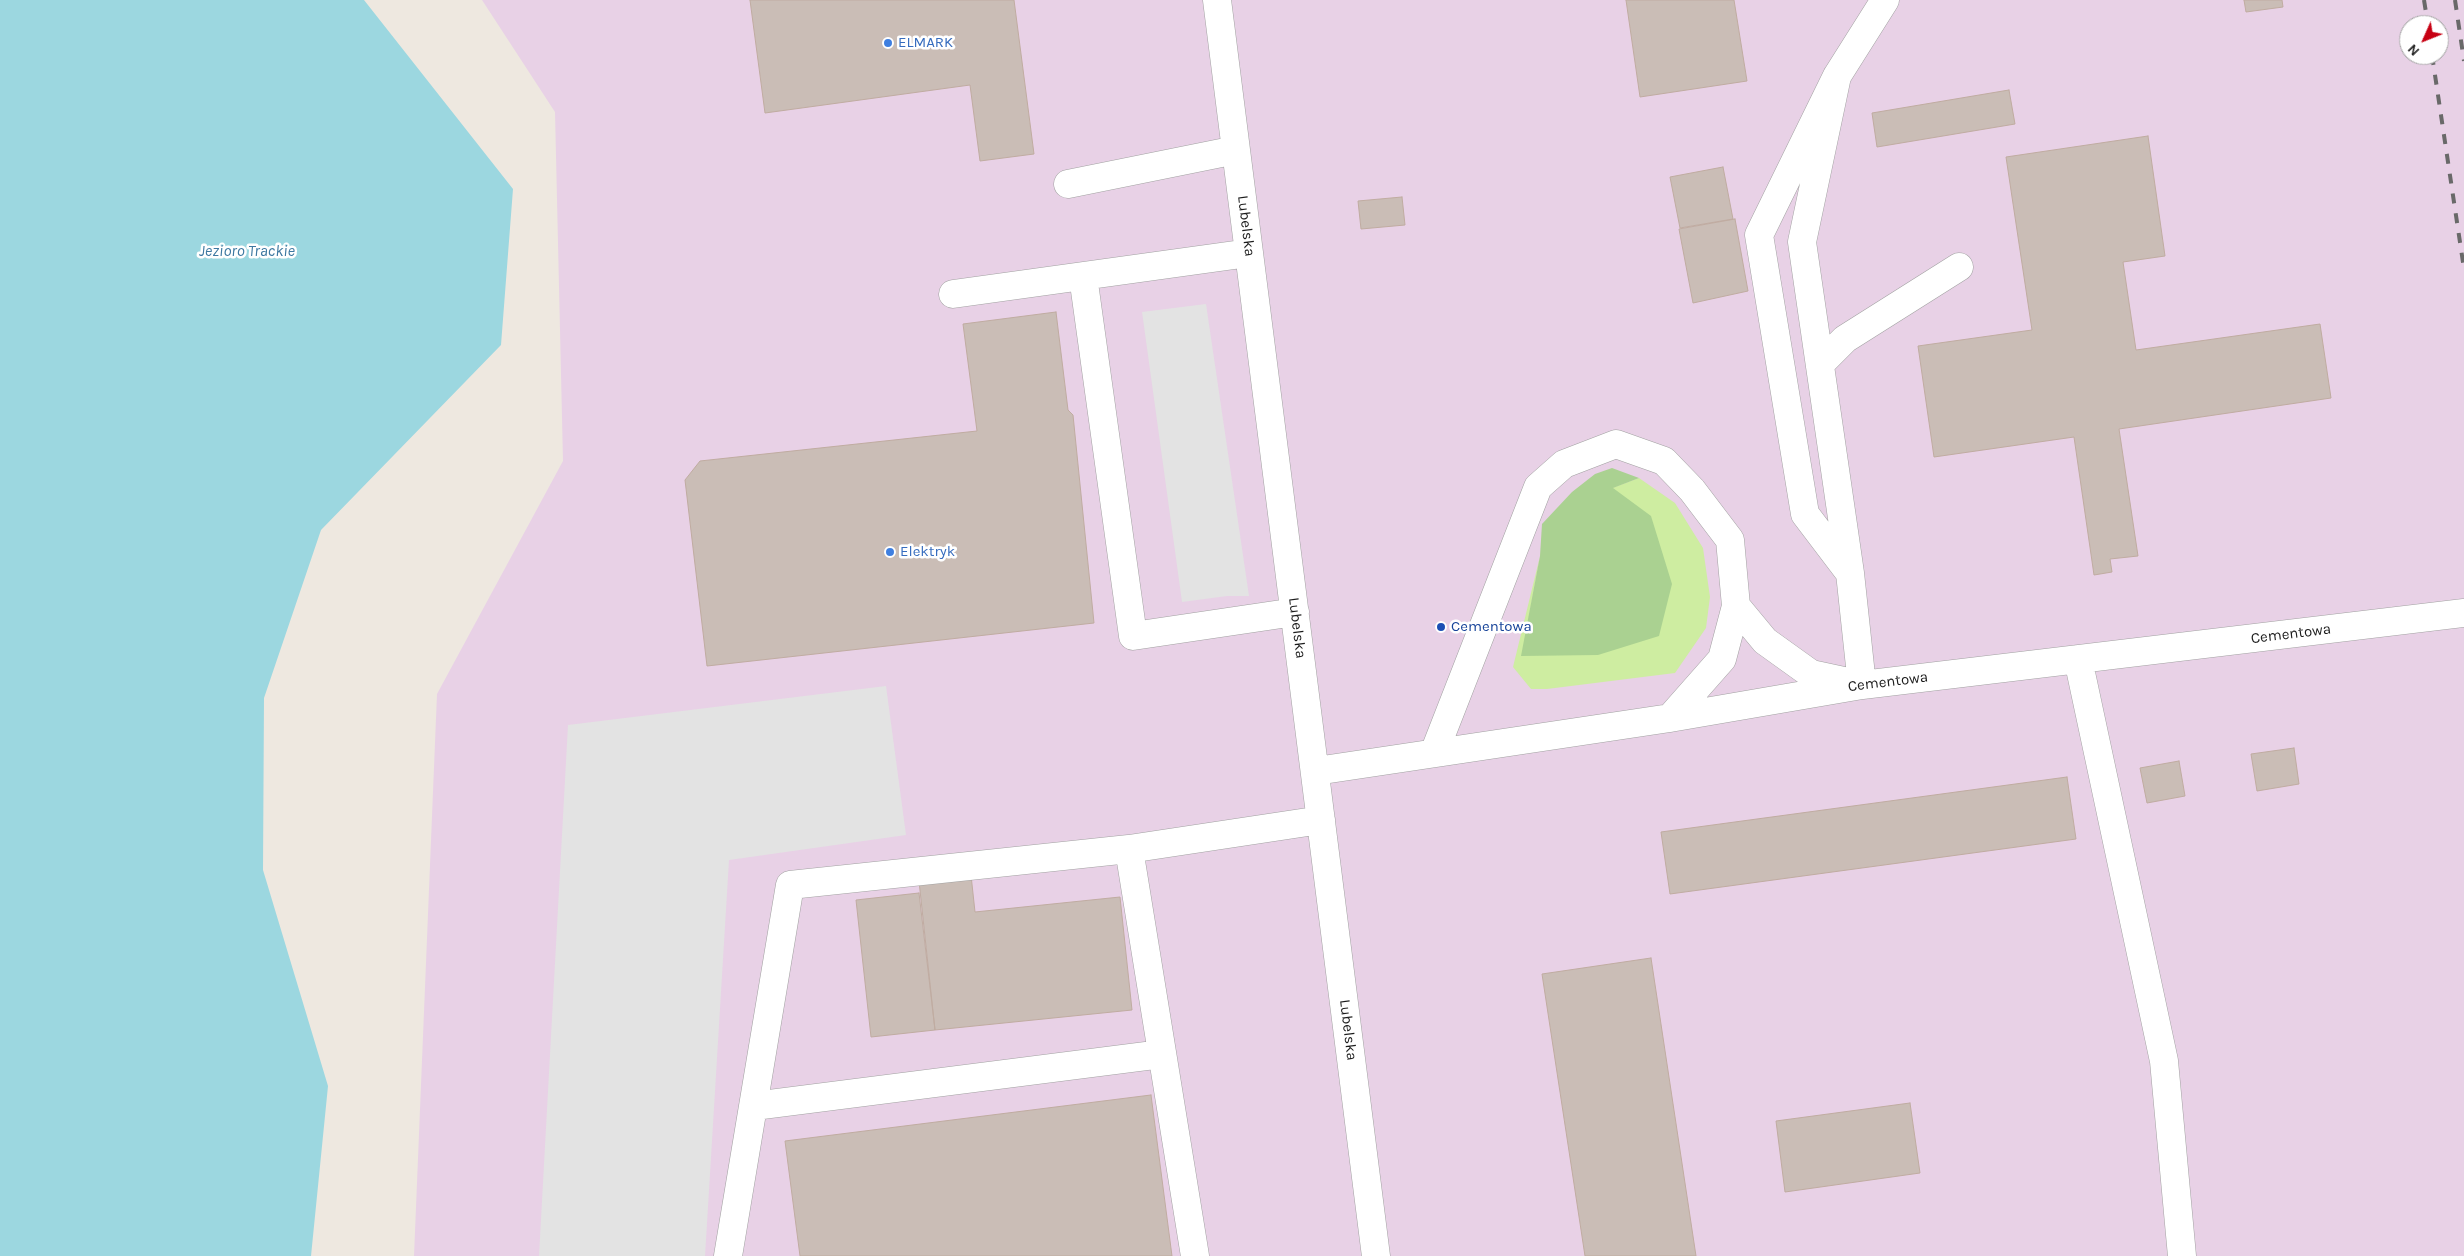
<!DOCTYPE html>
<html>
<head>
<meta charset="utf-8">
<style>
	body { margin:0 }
	#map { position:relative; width:2464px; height:1256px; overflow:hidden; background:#eee8e0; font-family:Karla,sans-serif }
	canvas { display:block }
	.north { position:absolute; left:2399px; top:15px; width:50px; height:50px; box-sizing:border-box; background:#fff; border:1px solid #a4a4a4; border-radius:50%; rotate:226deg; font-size:14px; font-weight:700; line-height:20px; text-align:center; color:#1b1b1b }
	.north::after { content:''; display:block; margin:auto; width:18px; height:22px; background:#c70013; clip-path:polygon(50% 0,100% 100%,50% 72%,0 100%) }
</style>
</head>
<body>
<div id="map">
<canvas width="2464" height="1256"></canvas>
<div class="north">N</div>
</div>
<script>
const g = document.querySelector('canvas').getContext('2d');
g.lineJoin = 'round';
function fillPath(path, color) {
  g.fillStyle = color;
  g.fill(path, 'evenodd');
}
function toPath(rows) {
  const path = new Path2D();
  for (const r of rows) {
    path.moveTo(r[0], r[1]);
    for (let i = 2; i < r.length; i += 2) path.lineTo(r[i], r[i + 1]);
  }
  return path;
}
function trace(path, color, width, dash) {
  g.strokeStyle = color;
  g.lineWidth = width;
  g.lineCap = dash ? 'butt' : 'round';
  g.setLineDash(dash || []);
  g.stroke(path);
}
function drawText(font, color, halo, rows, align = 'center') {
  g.font = font + ' Karla,sans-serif';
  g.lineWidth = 5;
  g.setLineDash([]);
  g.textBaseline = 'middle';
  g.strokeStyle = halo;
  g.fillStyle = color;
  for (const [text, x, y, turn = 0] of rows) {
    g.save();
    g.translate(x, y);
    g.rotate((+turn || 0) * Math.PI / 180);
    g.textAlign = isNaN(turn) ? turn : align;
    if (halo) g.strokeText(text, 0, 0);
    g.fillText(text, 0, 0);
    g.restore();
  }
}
fillPath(toPath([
	[482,0,2464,0,2464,1256,414,1256,437,694,563,461,555,112],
	[2409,25,2439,25,2439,55,2409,55]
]), '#e8d1e6');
fillPath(toPath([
	[1639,478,1675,503,1703,548,1710,597,1706,628,1675,673,1547,689,1531,689,1513,667,1540,556,1522,655,1612,488]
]), '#ceeda1');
fillPath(toPath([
	[1612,468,1639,478,1613,488,1651,516,1672,584,1659,636,1598,655,1521,656,1540,556,1542,524,1572,492,1595,474]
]), '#aad191');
fillPath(toPath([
	[1206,304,1249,596,1227,596,1182,602,1142,312],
	[886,686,906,835,729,860,705,1256,539,1256,568,725]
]), '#e3e3e3');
fillPath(toPath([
	[0,0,364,0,513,189,501,345,321,530,264,698,263,870,328,1086,311,1256,0,1256]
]), '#9cd7e0');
const building = toPath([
	[750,0,1014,0,1034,154,980,161,970,85,765,113,750,0],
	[1626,0,1734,0,1747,81,1640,97,1626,0],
	[2244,0,2282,0,2283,7,2246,12,2244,0],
	[2009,90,2015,124,1877,147,1872,113,2009,90],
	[2148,136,2165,256,2123,262,2136,350,2320,324,2331,398,2119,429,2138,556,2110,559,2112,572,2094,575,2074,437,1934,457,1918,346,2032,330,2006,157,2148,136],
	[1723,167,1733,219,1680,228,1670,177,1723,167],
	[1402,197,1405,225,1361,229,1358,201,1402,197],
	[1735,219,1748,291,1693,303,1679,229,1735,219],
	[1056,312,1068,410,1073,415,1094,623,707,666,685,480,700,461,977,431,963,324,1056,312],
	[2294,748,2299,784,2257,791,2251,754,2294,748],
	[2179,761,2185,796,2147,803,2140,768,2179,761],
	[2067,777,2076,839,1670,894,1661,832,2067,777],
	[971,875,975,912,1120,897,1132,1010,935,1030,919,881,971,875],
	[919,893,935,1030,871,1037,856,900,919,893],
	[1651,958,1696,1256,1585,1256,1542,974,1651,958],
	[1151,1095,1172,1256,800,1256,785,1141,1151,1095],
	[1910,1103,1920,1173,1785,1192,1776,1121,1910,1103]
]);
fillPath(building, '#cabdb6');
trace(building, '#c0aca1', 1);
const minor = toPath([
	[1217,0,1376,1256],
	[1068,184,1236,150],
	[1083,276,1133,636,1295,612],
	[953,294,1249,253],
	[1820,364,1845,339,1959,267],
	[1849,572,1805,514,1759,235,1837,76,1885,0],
	[1736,606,1765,641,1811,674,1862,685,1850,573,1802,242,1837,76],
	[2078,659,2164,1061,2182,1256],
	[1434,753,1538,487,1564,464,1616,444,1664,461,1692,490,1730,540,1736,606,1722,659,1670,718],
	[1316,771,1670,718,1862,685,2464,613],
	[1129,849,1195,1256],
	[754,1106,1162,1054],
	[728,1256,790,885,1129,849,1321,820]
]);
trace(minor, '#a2a2a2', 29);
trace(minor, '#fff', 28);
trace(toPath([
	[2424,0,2428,25],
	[2455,0,2464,61],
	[2432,55,2464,269]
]), '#696969', 4, [10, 10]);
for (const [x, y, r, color] of [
	[888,43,5,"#3f7fe0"],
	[890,552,5,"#3f7fe0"],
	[1441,627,5,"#1a4fb4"]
]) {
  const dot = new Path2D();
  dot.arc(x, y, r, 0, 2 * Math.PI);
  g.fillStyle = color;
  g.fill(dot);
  trace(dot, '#fff', 2);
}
drawText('15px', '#366cbe', '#fff', [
	["ELMARK",898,43],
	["Elektryk",900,552]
], 'left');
drawText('15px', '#1b1b1b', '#fff', [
	["Lubelska",1246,226,83],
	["Lubelska",1297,628,83],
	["Cementowa",2291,634,-7],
	["Cementowa",1888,682,-7],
	["Lubelska",1348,1030,83]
]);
drawText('15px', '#164399', '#fff', [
	["Cementowa",1451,627]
], 'left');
drawText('italic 16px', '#3d78a1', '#fff', [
	["Jezioro Trackie",247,251]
]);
</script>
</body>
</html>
